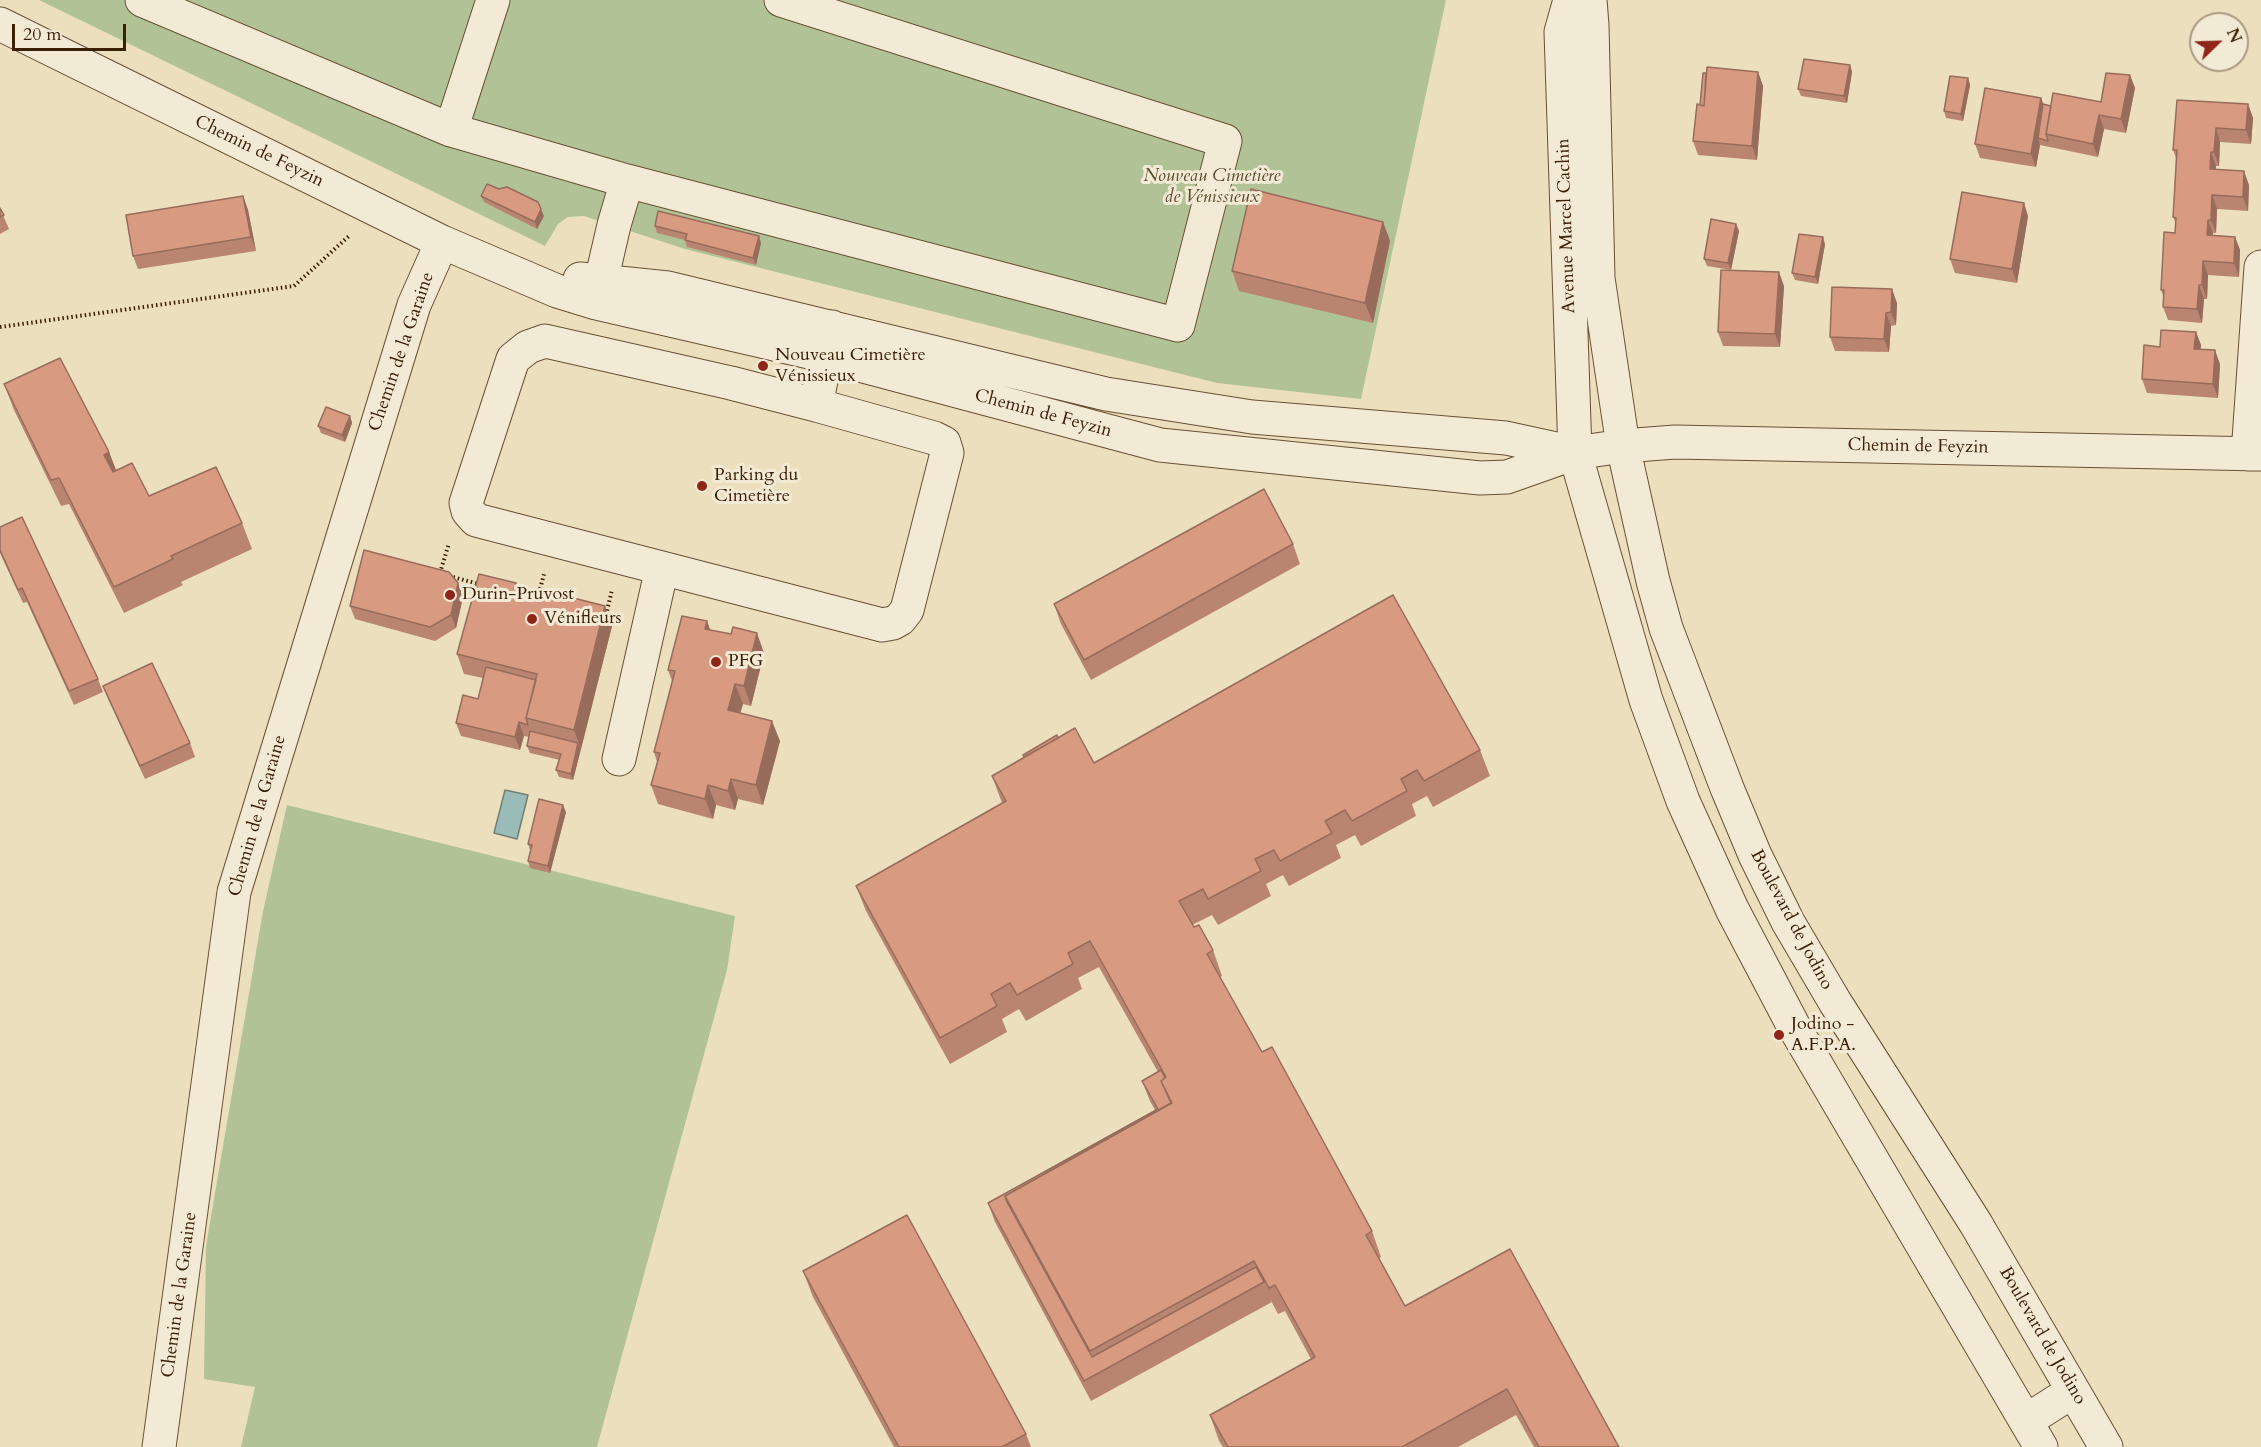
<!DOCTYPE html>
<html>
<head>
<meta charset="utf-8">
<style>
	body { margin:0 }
	#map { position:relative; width:2261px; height:1447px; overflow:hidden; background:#ecdfbe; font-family:Cardo,serif }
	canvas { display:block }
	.north { position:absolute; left:2189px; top:12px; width:60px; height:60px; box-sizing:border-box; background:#f3ead5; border:2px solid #aa9982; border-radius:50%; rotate:67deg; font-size:16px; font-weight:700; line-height:24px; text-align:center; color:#3c2006 }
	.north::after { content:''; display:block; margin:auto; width:21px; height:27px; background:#8f2418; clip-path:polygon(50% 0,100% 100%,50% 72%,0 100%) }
	.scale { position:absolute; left:12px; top:24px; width:114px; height:27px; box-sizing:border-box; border:3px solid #3c2006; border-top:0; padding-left:8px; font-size:18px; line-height:21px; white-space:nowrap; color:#3c2006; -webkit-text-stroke:4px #f3ead5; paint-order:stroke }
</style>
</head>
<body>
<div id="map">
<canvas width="2261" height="1447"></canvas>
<div class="north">N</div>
<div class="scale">20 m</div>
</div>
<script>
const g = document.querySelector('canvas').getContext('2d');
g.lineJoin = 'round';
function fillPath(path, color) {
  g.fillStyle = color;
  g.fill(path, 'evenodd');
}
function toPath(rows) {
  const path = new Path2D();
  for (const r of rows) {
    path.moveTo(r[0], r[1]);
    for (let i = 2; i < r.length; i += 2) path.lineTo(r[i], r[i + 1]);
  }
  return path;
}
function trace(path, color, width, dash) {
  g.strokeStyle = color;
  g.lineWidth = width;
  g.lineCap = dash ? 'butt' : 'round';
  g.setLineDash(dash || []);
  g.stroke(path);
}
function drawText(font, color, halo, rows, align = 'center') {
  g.font = font + ' Cardo,serif';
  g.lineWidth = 6;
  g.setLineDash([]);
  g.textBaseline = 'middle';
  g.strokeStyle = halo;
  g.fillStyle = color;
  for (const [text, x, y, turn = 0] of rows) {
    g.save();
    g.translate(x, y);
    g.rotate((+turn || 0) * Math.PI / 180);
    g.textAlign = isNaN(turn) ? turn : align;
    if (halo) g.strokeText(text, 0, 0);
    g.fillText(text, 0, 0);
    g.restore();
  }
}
fillPath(toPath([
	[39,0,1446,0,1361,399,1217,383,685,249,584,216,568,217,558,224,545,246],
	[287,805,735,916,727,970,597,1447,241,1447,255,1387,204,1379,206,1246,263,911]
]), '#b1c396');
const water = toPath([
	[505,790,528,795,517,839,494,833,505,790]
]);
fillPath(water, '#9abcb8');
trace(water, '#747e71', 1.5);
const minor = toPath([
	[142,0,451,130,627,181],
	[1570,0,1561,32,1575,453,1646,700,1683,801,1732,909,1793,1025,2041,1447],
	[1590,0,1592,25,1598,278,1623,446,1653,581,1666,628,1727,788,1755,855,1788,922,1835,1002,1976,1224,2106,1447],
	[0,24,442,242,557,291,596,303,826,356,1160,445,1480,478,1507,477,1575,453,1623,446,1675,442,2261,454],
	[451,130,493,0],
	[580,279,668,288,1106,394,1252,417,1506,438,1575,453],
	[596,303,614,225,627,181,1178,325,1225,141,781,0],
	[816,405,731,383,545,341,528,347,513,359,466,503,468,511,476,520,882,625,893,623,900,619,907,610,947,453,944,443,934,438,816,405,832,327],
	[2248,454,2261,267],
	[619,759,662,568],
	[2026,1421,2073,1391],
	[159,1447,234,892,414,305,442,242]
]);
trace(minor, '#685034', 35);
trace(toPath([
	[0,327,294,286,349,236],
	[440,573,449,543],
	[449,576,479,584],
	[539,593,544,574],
	[606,615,612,590]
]), '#3c2006', 4, [1.5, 3]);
trace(minor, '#f3ead5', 33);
fillPath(toPath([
	[1850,65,1852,72,1847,103,1801,96,1798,89],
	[1758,72,1763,86,1757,160,1698,155,1693,141,1700,105],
	[2130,75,2135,88,2126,133,2104,129,2098,157,2040,145,2036,167,1980,158,1975,144,2041,98,2043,104,2051,106,2101,102],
	[1968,78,1970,85,1963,121,1946,118,1944,111],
	[2248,104,2253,118,2251,144,2220,142,2219,166,2216,166,2216,169,2249,185,2248,211,2217,209,2216,233,2213,233,2212,235,2235,237,2240,250,2239,277,2208,275,2207,299,2204,299,2202,323,2168,320,2163,307,2164,298,2161,290,2175,233,2176,224,2173,217,2176,158,2173,150],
	[243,196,248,210,256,251,138,269,133,256],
	[481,196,544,216,537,229,484,202],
	[0,208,9,229,0,234],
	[2028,216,2017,283,1955,273,1950,259],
	[1383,222,1390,241,1373,323,1239,291,1232,271],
	[1736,224,1739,231,1731,270,1707,266,1704,259],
	[655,226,761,243,756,265,687,247,685,240,657,233],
	[1825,244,1818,284,1795,280,1792,273],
	[1784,286,1780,347,1723,346,1718,332],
	[1897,303,1896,325,1891,326,1889,352,1835,351,1830,337],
	[2196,332,2201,345,2200,349,2220,364,2218,398,2147,393,2142,379,2160,347],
	[4,384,109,452,116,470,149,496,242,523,252,549,181,582,183,585,124,613,69,504,61,506,14,410],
	[350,416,352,423,345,442,321,433,318,426],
	[0,527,98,679,103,692,74,705,27,602,23,603,0,553],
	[1293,544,1300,564,1091,680,1061,624,1054,604],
	[458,583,463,597,456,628,435,641,355,619,350,606],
	[516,583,518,589,612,626,573,780,559,777,556,770,560,760,530,753,527,746,529,737,524,736,520,750,461,736,456,723,478,699,483,678,464,674,457,654],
	[707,621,710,630,764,653,751,706,743,704,740,713,780,741,763,805,738,799,735,810,716,805,713,819,658,804,651,785,657,762,654,752,672,681,668,670],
	[103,686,190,743,195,757,145,779,108,699],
	[1058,738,1094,763,1480,750,1490,776,1433,807,1427,796,1412,804,1416,816,1361,846,1355,835,1336,845,1341,858,1289,886,1283,875,1266,884,1271,896,1218,925,1212,915,1192,925,1213,950,1222,976,1220,977,1262,1052,1372,1231,1381,1257,1379,1258,1405,1306,1619,1447,1534,1447,1516,1415,1458,1447,1223,1447,1219,1441,1210,1415,1311,1359,1285,1311,1278,1314,1270,1299,1272,1302,1091,1401,995,1222,988,1203,1155,1110,1150,1101,1142,1081,1158,1072,1099,967,1078,978,1082,989,1026,1021,1019,1009,1002,1019,1007,1032,950,1064,866,911,856,886,1002,803,992,776],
	[566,812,550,873,530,868,528,861,530,850,528,844],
	[803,1271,1026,1434,1031,1447,894,1447,813,1297]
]), '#ba8570');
fillPath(toPath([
	[1850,65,1852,72,1847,103,1844,96],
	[1758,72,1763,86,1757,160,1752,146],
	[2130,75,2135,88,2126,133,2121,119],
	[1968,78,1970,85,1963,121,1961,114],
	[2041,98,2046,111,2038,138,2040,145,2036,167,2031,154],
	[2248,104,2253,118,2251,144,2246,130],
	[2099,115,2104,129,2098,157,2093,144],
	[2216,128,2220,142,2219,166,2214,152],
	[2211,152,2216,166,2215,183,2210,169],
	[2244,171,2249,185,2248,211,2243,197],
	[2212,195,2217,209,2216,233,2211,220],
	[243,196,248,210,256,251,251,237],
	[2024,203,2028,216,2017,283,2012,269],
	[541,209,544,216,537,229,535,222],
	[2208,220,2213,233,2212,249,2207,235],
	[1383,222,1390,241,1373,323,1365,303],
	[1736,224,1739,231,1731,270,1728,263],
	[759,236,761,243,756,265,753,258],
	[1823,237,1825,244,1818,284,1815,277],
	[2235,237,2240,250,2239,277,2234,263],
	[2203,261,2208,275,2207,299,2202,285],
	[1779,272,1784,286,1780,347,1775,334],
	[2199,285,2204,299,2202,323,2197,309],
	[1892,289,1897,303,1896,325,1891,312],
	[1886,313,1891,326,1889,352,1884,339],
	[2196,332,2201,345,2199,363,2194,349],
	[2215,350,2220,364,2218,398,2213,384],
	[350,416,352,423,345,442,342,435],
	[109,452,119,478,114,481,104,455],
	[458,583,463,597,456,628,451,615],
	[605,606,612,626,581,749,574,730],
	[707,621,714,641,705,629],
	[757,633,764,653,751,706,744,686],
	[735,684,743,704,735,730,728,710],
	[772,721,780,741,763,805,756,785],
	[519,722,524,736,520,750,515,737],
	[578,743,581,749,573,780,571,774],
	[731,779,738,799,735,810,728,791],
	[708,785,716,805,713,819,705,799],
	[563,805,566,812,550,873,548,866]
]), '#976c5b');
const building = toPath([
	[1804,59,1850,65,1844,96,1798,89,1804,59],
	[1707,67,1758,72,1752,146,1693,141,1697,104,1704,106,1707,67],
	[1703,73,1706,73,1704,106,1700,105,1703,73],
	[2106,73,2130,75,2121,119,2099,115,2093,144,2046,134,2053,93,2101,102,2106,73],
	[1950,76,1968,78,1961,114,1944,111,1950,76],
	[1985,88,2041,98,2031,154,1975,144,1985,88],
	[2177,100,2248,104,2246,130,2216,128,2214,152,2211,152,2210,169,2244,171,2243,197,2212,195,2211,220,2208,220,2207,235,2235,237,2234,263,2203,261,2202,285,2199,285,2197,309,2163,307,2164,290,2161,290,2164,232,2175,233,2176,218,2173,217,2177,150,2173,150,2177,100],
	[2043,104,2051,106,2046,134,2048,141,2038,138,2043,104],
	[487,184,499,189,507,187,538,202,541,209,535,222,481,196,487,184],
	[1251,189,1383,222,1365,303,1232,271,1251,189],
	[1962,192,2024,203,2012,269,1950,259,1962,192],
	[243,196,251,237,133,256,126,215,243,196],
	[0,208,4,215,0,217,0,208],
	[658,211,759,236,753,258,685,240,687,234,655,226,658,211],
	[1711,219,1736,224,1728,263,1704,259,1711,219],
	[1799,234,1823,237,1815,277,1792,273,1799,234],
	[1721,270,1779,272,1775,334,1718,332,1721,270],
	[1832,287,1892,289,1891,312,1886,313,1884,339,1830,337,1832,287],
	[2161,330,2196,332,2194,349,2215,350,2213,384,2142,379,2144,345,2160,347,2161,330],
	[60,358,109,452,104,455,113,472,132,463,149,496,216,467,242,523,171,556,173,559,114,587,59,478,51,480,4,384,60,358],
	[326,407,350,416,342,435,318,426,326,407],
	[1264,489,1293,544,1084,660,1054,604,1264,489],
	[22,517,98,679,69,691,22,588,18,590,0,550,0,527,22,517],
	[364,550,449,572,458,583,451,615,430,627,350,606,364,550],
	[479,574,516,583,514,588,537,594,538,589,605,606,574,730,526,718,537,674,457,654,479,574],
	[1393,595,1480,750,1424,781,1417,770,1401,779,1407,791,1352,821,1345,810,1325,821,1332,833,1280,861,1274,850,1255,859,1261,871,1208,899,1203,889,1179,901,1194,927,1199,925,1213,950,1207,954,1262,1052,1272,1047,1372,1231,1366,1235,1405,1306,1510,1249,1619,1447,1539,1447,1507,1389,1402,1447,1228,1447,1210,1415,1315,1357,1275,1285,1269,1288,1254,1261,1090,1351,1005,1196,1172,1103,1161,1081,1166,1077,1090,941,1068,953,1073,964,1017,995,1010,983,991,994,997,1006,940,1038,856,886,1006,801,992,776,1075,728,1094,763,1393,595],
	[682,616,707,621,705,629,731,634,733,627,757,633,744,686,735,684,728,710,772,721,756,785,731,779,728,791,708,785,705,799,651,785,660,753,654,752,675,671,668,670,682,616],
	[152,663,190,743,140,766,103,686,152,663],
	[486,667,536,680,526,718,528,725,519,722,515,737,456,723,463,695,478,699,486,667],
	[530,731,578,743,571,774,556,770,561,754,527,746,530,731],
	[1057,735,1058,738,1024,757,1023,755,1057,735],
	[539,799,563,805,548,866,528,861,532,845,528,844,539,799],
	[1161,1070,1165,1078,1161,1081,1171,1103,1005,1196,1007,1202,1092,1357,1256,1267,1264,1282,1084,1381,988,1203,1158,1109,1142,1081,1161,1070],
	[907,1215,1026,1434,1002,1447,899,1447,803,1271,907,1215]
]);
fillPath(building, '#d89b82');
trace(building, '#976c5b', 1.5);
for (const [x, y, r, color] of [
	[763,366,6,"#8f2418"],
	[702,486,6,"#8f2418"],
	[450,595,6,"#8f2418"],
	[532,619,6,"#8f2418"],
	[716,662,6,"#8f2418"],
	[1779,1035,6,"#8f2418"]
]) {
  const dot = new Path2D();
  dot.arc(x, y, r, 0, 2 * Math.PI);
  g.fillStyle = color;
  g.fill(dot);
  trace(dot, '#f3ead5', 2);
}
drawText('18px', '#3c2006', '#f3ead5', [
	["Chemin de Feyzin",259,152,26],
	["Avenue Marcel Cachin",1567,226,-92],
	["Chemin de la Garaine",402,352,-71],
	["Chemin de Feyzin",1043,414,15],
	["Chemin de Feyzin",1918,447,1],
	["Chemin de la Garaine",258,816,-74],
	["Boulevard de Jodino",1791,920,62],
	["Chemin de la Garaine",180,1295,-82],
	["Boulevard de Jodino",2042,1336,60]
]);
drawText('italic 18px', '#59492a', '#f3ead5', [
	["Nouveau Cimetière",1212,177],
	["de Vénissieux",1212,198]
]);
drawText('18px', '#3c2006', '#f3ead5', [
	["Nouveau Cimetière",775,356],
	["Vénissieux",775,377],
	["Parking du",714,476],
	["Cimetière",714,497],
	["Durin-Pruvost",462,595],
	["Vénifleurs",544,619],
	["PFG",728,662],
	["Jodino -",1791,1025],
	["A.F.P.A.",1791,1046]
], 'left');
</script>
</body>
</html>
